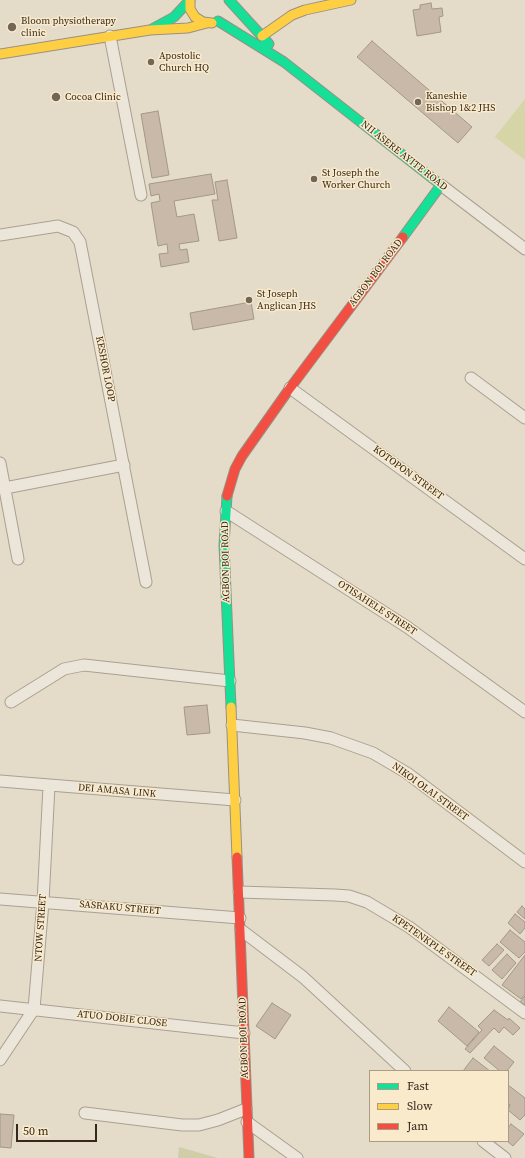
<!DOCTYPE html>
<html>
<head>
<meta charset="utf-8">
<style>
	body { margin:0 }
	#map { position:relative; width:525px; height:1158px; overflow:hidden; background:#e4dcc8; font-family:"Source Serif 4",serif }
	canvas { display:block }
	.legend { position:absolute; left:369px; top:1070px; width:140px; height:72px; box-sizing:border-box; background:#f8eacb; border:1px solid #ab9c84; margin:0; padding:5px 7px; list-style:none; font-size:12px; color:#37271a }
	.legend li { display:flex; align-items:center; gap:8px; height:20px }
	.legend b { width:20px; border:1px solid #ab9c84 }
	.scale { position:absolute; left:16px; top:1124px; width:81px; height:18px; box-sizing:border-box; border:2px solid #37271a; border-top:0; padding-left:5px; font-size:12px; line-height:14px; white-space:nowrap; color:#37271a; -webkit-text-stroke:3px #f8eacb; paint-order:stroke }
</style>
</head>
<body>
<div id="map">
<canvas width="525" height="1158"></canvas>
<ul class="legend">
<li><b style="height:5px;background:#16e098"></b>Fast</li>
<li><b style="height:5px;background:#ffcf43"></b>Slow</li>
<li><b style="height:5px;background:#f24e42"></b>Jam</li>
</ul>
<div class="scale">50 m</div>
</div>
<script>
const g = document.querySelector('canvas').getContext('2d');
g.lineJoin = 'round';
function fillPath(path, color) {
  g.fillStyle = color;
  g.fill(path, 'evenodd');
}
function toPath(rows) {
  const path = new Path2D();
  for (const r of rows) {
    path.moveTo(r[0], r[1]);
    for (let i = 2; i < r.length; i += 2) path.lineTo(r[i], r[i + 1]);
  }
  return path;
}
function trace(path, color, width, dash) {
  g.strokeStyle = color;
  g.lineWidth = width;
  g.lineCap = dash ? 'butt' : 'round';
  g.setLineDash(dash || []);
  g.stroke(path);
}
function drawText(font, color, halo, rows, align = 'center') {
  g.font = font + ' "Source Serif 4",serif';
  g.lineWidth = 3;
  g.setLineDash([]);
  g.textBaseline = 'middle';
  g.strokeStyle = halo;
  g.fillStyle = color;
  for (const [text, x, y, turn = 0] of rows) {
    g.save();
    g.translate(x, y);
    g.rotate((+turn || 0) * Math.PI / 180);
    g.textAlign = isNaN(turn) ? turn : align;
    if (halo) g.strokeText(text, 0, 0);
    g.fillText(text, 0, 0);
    g.restore();
  }
}
fillPath(toPath([
	[525,99,525,160,495,137]
]), '#d5d5a8');
fillPath(toPath([
	[179,1147,218,1158,178,1158]
]), '#cfcea9');
const building = toPath([
	[431,3,432,9,442,8,443,16,439,17,441,32,417,36,413,10,420,9,420,5,431,3],
	[372,41,472,127,458,143,357,57,372,41],
	[158,111,169,175,152,178,141,114,158,111],
	[211,174,215,194,174,201,177,217,194,214,199,241,179,244,180,250,187,249,189,262,161,267,159,254,168,253,167,244,158,246,151,203,160,201,159,194,151,196,149,184,211,174],
	[227,180,237,238,219,241,212,200,218,200,215,182,227,180],
	[251,302,254,319,193,330,190,313,251,302],
	[207,705,210,733,187,735,184,707,207,705],
	[522,906,525,909,525,919,517,912,522,906],
	[515,914,525,922,525,928,520,934,508,923,515,914],
	[510,930,525,942,525,952,519,958,500,942,510,930],
	[497,944,504,950,489,966,482,960,497,944],
	[507,954,516,963,502,979,492,970,507,954],
	[525,955,525,994,521,999,502,985,525,955],
	[525,996,525,1005,520,1002,525,996],
	[272,1003,291,1015,275,1039,256,1026,272,1003],
	[449,1007,479,1032,467,1046,438,1021,449,1007],
	[494,1010,508,1020,509,1018,520,1028,513,1035,504,1027,499,1033,494,1028,470,1053,465,1049,482,1030,478,1026,494,1010],
	[494,1046,514,1062,507,1071,500,1071,484,1058,494,1046],
	[473,1058,490,1071,463,1071,473,1058],
	[508,1085,525,1098,525,1115,520,1120,508,1110,510,1105,508,1103,508,1085],
	[0,1114,14,1115,11,1148,0,1147,0,1114],
	[511,1124,524,1134,513,1146,507,1141,508,1128,511,1124]
]);
fillPath(building, '#c8b9a8');
trace(building, '#a49787', 1);
const street = toPath([
	[110,36,141,195],
	[441,185,525,249],
	[0,235,58,226,73,232,80,242,146,582],
	[471,378,525,418],
	[290,388,525,559],
	[0,463,18,559],
	[5,488,124,465],
	[226,511,407,627,525,712],
	[11,702,64,669,84,665,230,681],
	[232,725,305,733,331,738,373,753,407,773,525,862],
	[0,781,235,800],
	[239,892,335,895,349,896,367,902,409,927,525,1013],
	[0,899,240,918],
	[241,930,303,977,405,1071],
	[0,1006,244,1033],
	[0,1060,34,1009,43,902,49,786],
	[85,1113,182,1125,199,1125,218,1120,246,1109],
	[247,1122,297,1158],
	[483,1141,505,1158]
]);
const fast = toPath([
	[229,0,269,44],
	[218,21,284,62,441,185,403,237],
	[152,29,174,17,190,0],
	[227,496,224,545,231,707]
]);
const slow = toPath([
	[190,0,190,9,195,17,203,22,212,23],
	[262,36,292,15,305,10,351,0],
	[0,54,150,30,188,28,207,23],
	[231,707,237,857]
]);
const jam = toPath([
	[227,496,235,469,242,456,290,388,403,237],
	[237,857,249,1158]
]);
trace(street, '#a9a092', 13);
trace(fast, '#989082', 11);
trace(slow, '#989082', 11);
trace(jam, '#989082', 11);
trace(street, '#ece6da', 11);
trace(fast, '#16e098', 9);
trace(slow, '#ffcf43', 9);
trace(jam, '#f24e42', 9);
for (const [x, y, r, color] of [
	[12,27,5,"#746657"],
	[151,62,4,"#746657"],
	[56,97,5,"#746657"],
	[418,102,4,"#746657"],
	[314,179,4,"#746657"],
	[249,300,4,"#746657"]
]) {
  const dot = new Path2D();
  dot.arc(x, y, r, 0, 2 * Math.PI);
  g.fillStyle = color;
  g.fill(dot);
  trace(dot, '#f8eacb', 1.5);
}
drawText('10px', '#37271a', '#f8eacb', [
	["Bloom physiotherapy",21,21],
	["clinic",21,33],
	["Apostolic",159,56],
	["Church HQ",159,68],
	["Kaneshie",426,96],
	["Bishop 1&2 JHS",426,108],
	["Cocoa Clinic",65,97],
	["St Joseph the",322,173],
	["Worker Church",322,185],
	["St Joseph",257,294],
	["Anglican JHS",257,306]
], 'left');
drawText('10px', '#37271a', '#f8eacb', [
	["NII ASERE AYITE ROAD",404,156,38],
	["AGBON BOI ROAD",376,273,-53],
	["KESHOR LOOP",105,369,79],
	["KOTOPON STREET",408,473,36],
	["AGBON BOI ROAD",226,562,-91],
	["OTISAHELE STREET",377,608,33],
	["DEI AMASA LINK",117,791,5],
	["NIKOI OLAI STREET",430,792,36],
	["SASRAKU STREET",120,908,5],
	["NTOW STREET",41,928,-86],
	["KPETENKPLE STREET",434,946,35],
	["ATUO DOBIE CLOSE",122,1019,6],
	["AGBON BOI ROAD",244,1038,-92]
]);
</script>
</body>
</html>
